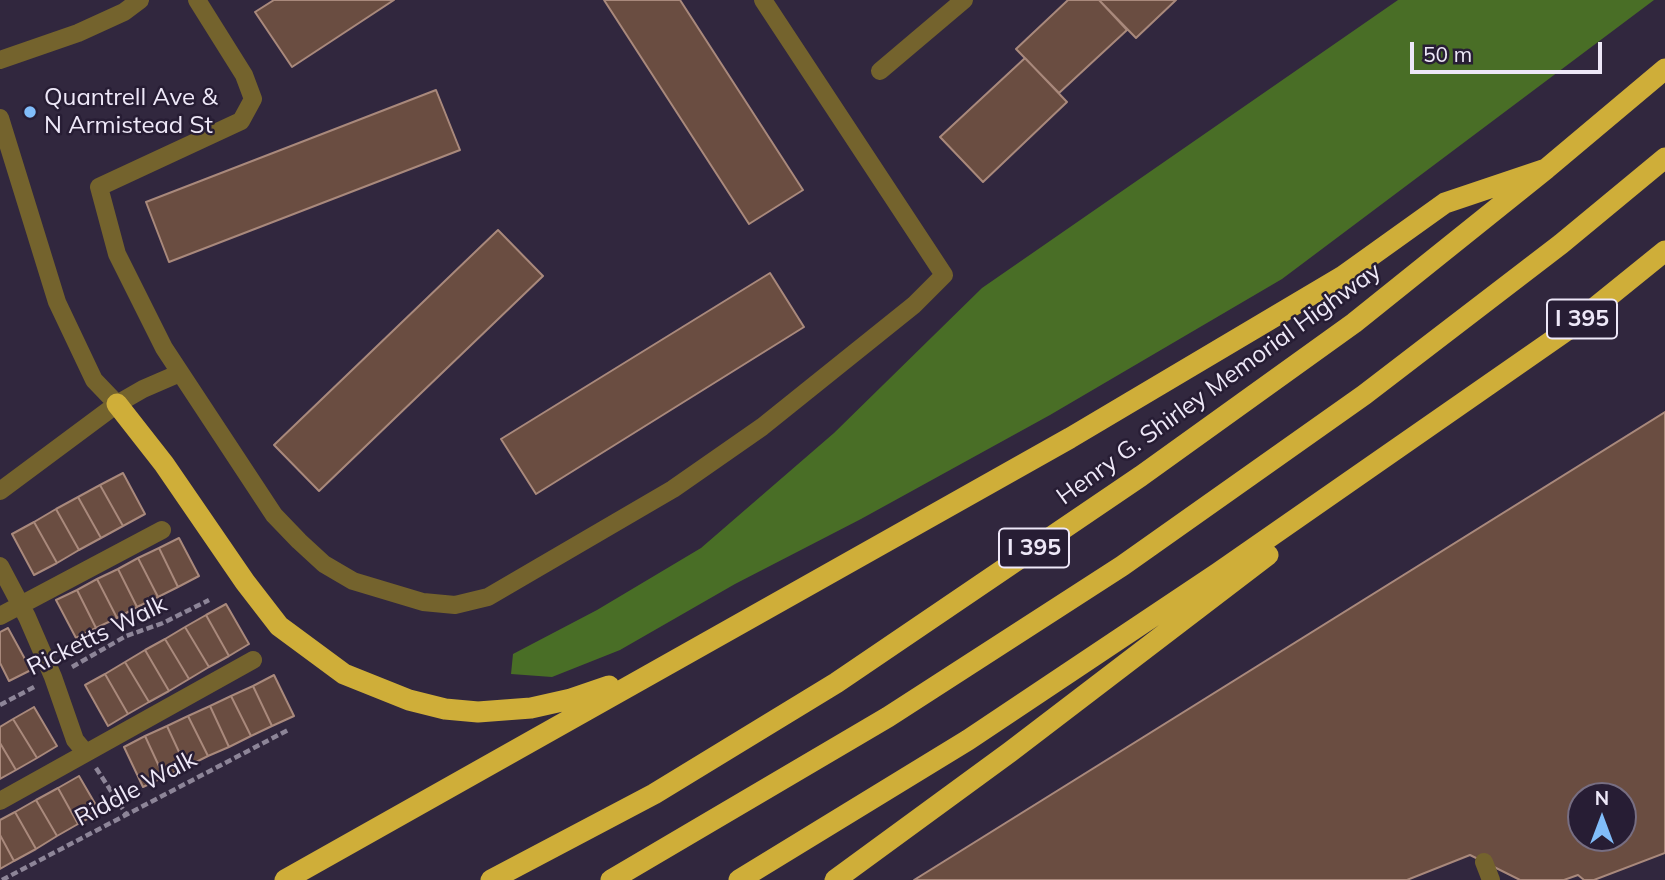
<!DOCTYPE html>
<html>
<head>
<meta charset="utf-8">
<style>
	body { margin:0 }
	#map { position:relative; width:1665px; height:880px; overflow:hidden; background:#31273e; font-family:Mulish,sans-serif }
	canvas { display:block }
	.north { position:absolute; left:1567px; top:782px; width:70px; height:70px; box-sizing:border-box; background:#271d34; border:2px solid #776e82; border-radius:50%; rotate:0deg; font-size:19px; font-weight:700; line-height:28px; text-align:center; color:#eee8f8 }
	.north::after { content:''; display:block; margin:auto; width:24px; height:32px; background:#81bdfa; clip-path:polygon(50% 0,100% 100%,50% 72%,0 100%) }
	.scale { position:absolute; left:1410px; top:42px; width:192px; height:32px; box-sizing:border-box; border:4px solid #eee8f8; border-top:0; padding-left:9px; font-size:21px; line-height:24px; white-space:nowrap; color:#eee8f8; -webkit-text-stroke:5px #271d34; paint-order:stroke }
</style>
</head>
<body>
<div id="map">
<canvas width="1665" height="880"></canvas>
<div class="north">N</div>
<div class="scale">50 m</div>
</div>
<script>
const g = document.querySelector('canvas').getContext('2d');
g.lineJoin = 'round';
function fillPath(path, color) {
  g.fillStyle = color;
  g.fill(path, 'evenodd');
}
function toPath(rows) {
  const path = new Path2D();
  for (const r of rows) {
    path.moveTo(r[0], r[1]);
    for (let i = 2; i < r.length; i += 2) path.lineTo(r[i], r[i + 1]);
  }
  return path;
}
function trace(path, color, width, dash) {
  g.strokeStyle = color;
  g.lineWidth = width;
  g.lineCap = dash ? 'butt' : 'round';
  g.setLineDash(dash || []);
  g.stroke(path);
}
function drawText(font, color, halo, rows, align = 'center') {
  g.font = font + ' Mulish,sans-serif';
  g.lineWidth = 5;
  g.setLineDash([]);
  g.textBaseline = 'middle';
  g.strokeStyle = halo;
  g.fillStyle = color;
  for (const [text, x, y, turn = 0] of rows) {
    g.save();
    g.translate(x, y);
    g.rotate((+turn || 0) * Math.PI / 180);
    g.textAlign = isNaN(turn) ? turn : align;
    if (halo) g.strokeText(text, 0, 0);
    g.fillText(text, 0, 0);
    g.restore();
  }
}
fillPath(toPath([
	[1398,0,1654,0,1282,279,1050,415,861,519,735,584,620,650,552,677,511,674,513,654,597,610,701,548,834,433,982,288]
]), '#496e26');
const building = toPath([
	[274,0,394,0,292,67,255,12,274,0],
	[604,0,680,0,803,190,749,224,604,0],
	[1068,0,1099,0,1127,30,1059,93,1016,49,1068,0],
	[1099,0,1176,0,1136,38,1099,0],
	[1025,58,1067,102,983,182,940,137,1025,58],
	[436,90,460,150,169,262,146,202,436,90],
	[498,230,543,276,319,491,274,445,498,230],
	[770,273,804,327,536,494,501,439,770,273],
	[1665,412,1665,853,1594,880,1584,880,1578,875,1564,880,1520,880,1470,855,1407,880,914,880,1665,412],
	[1581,796,1623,796,1623,838,1581,838,1581,796],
	[123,473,145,514,123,526,100,485,123,473],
	[100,485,123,526,101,538,78,497,100,485],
	[78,497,101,538,79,550,56,509,78,497],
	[56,509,79,550,57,563,34,522,56,509],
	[34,522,57,563,34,575,12,534,34,522],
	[179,538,199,576,178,587,159,548,179,538],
	[159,548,178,587,158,597,138,558,159,548],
	[138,558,158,597,137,607,118,569,138,558],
	[118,569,137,607,117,618,97,579,118,569],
	[97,579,117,618,96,628,77,590,97,579],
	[77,590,96,628,76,638,56,600,77,590],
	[226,604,249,644,229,656,206,615,226,604],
	[206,615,229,656,209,667,185,627,206,615],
	[185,627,209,667,189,679,165,639,185,627],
	[8,628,31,670,9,681,0,663,0,632,8,628],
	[165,639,189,679,169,691,145,650,165,639],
	[145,650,169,691,149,702,125,662,145,650],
	[125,662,149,702,128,714,105,674,125,662],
	[105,674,128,714,108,726,85,685,105,674],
	[274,675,294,716,272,726,253,686,274,675],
	[253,686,272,726,251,736,231,696,253,686],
	[231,696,251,736,229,747,210,706,231,696],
	[210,706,229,747,208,756,188,716,210,706],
	[34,707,57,746,37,758,13,719,34,707],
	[188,716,208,756,186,767,167,726,188,716],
	[13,719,37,758,16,770,0,743,0,727,13,719],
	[167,726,186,767,164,777,145,736,167,726],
	[145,736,164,777,143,787,124,747,145,736],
	[0,743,16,770,0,779,0,743],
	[79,776,100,812,78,824,58,788,79,776],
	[58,788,78,824,57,836,36,800,58,788],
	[36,800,57,836,36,849,15,812,36,800],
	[15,812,36,849,14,861,0,835,0,820,15,812],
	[0,835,14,861,0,869,0,835]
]);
fillPath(building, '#6a4d41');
trace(building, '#a9897c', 2);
trace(toPath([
	[72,667,126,636,163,623,209,600],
	[0,705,36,686],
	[96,768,126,814],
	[2,880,288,730]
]), '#8d8598', 4.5, [7, 3.5]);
trace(toPath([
	[197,0,244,75,253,99,241,121,99,187,117,254,164,348,274,515,299,541,324,564,353,581,423,602,455,605,488,597,673,489,762,427,914,305,944,275,763,0],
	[0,60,78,33,124,12,140,0],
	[880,71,964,0],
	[0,118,57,302,94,380,117,404],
	[0,491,117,404,143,389,180,373],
	[0,566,27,617,53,677,75,740,86,753],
	[0,616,162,530],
	[0,801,253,660],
	[1484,862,1491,880]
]), '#74632d', 18);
trace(toPath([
	[117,404,164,464,245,582,279,626,344,674,409,700,445,709,478,712,531,708,571,699,609,686],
	[285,880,1070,438,1343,276,1445,203,1546,169],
	[491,880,654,794,836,683,1141,476,1354,323,1546,169,1665,69],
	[611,880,888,717,1122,566,1364,395,1561,244,1665,158],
	[739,880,968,740,1218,573,1566,331,1665,251],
	[835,880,1010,752,1268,555]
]), '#cfae39', 21);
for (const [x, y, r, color] of [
	[30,112,7,"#81bdfa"]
]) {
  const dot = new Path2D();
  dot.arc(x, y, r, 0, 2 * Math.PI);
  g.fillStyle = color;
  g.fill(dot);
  trace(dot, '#271d34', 2.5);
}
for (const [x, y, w] of [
	[1582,319,70],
	[1034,548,70]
]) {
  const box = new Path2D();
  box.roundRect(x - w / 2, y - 19.5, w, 39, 5);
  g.fillStyle = '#271d34';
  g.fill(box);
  trace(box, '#eee8f8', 2);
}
drawText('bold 23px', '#eee8f8', null, [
	["I 395",1582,319],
	["I 395",1034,548]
]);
drawText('24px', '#eee8f8', '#271d34', [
	["Quantrell Ave &",44,98],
	["N Armistead St",44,126]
], 'left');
drawText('24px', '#eee8f8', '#271d34', [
	["Henry G. Shirley Memorial Highway",1219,384,-36],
	["Ricketts Walk",97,636,-26],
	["Riddle Walk",136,789,-28]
]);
</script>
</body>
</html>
